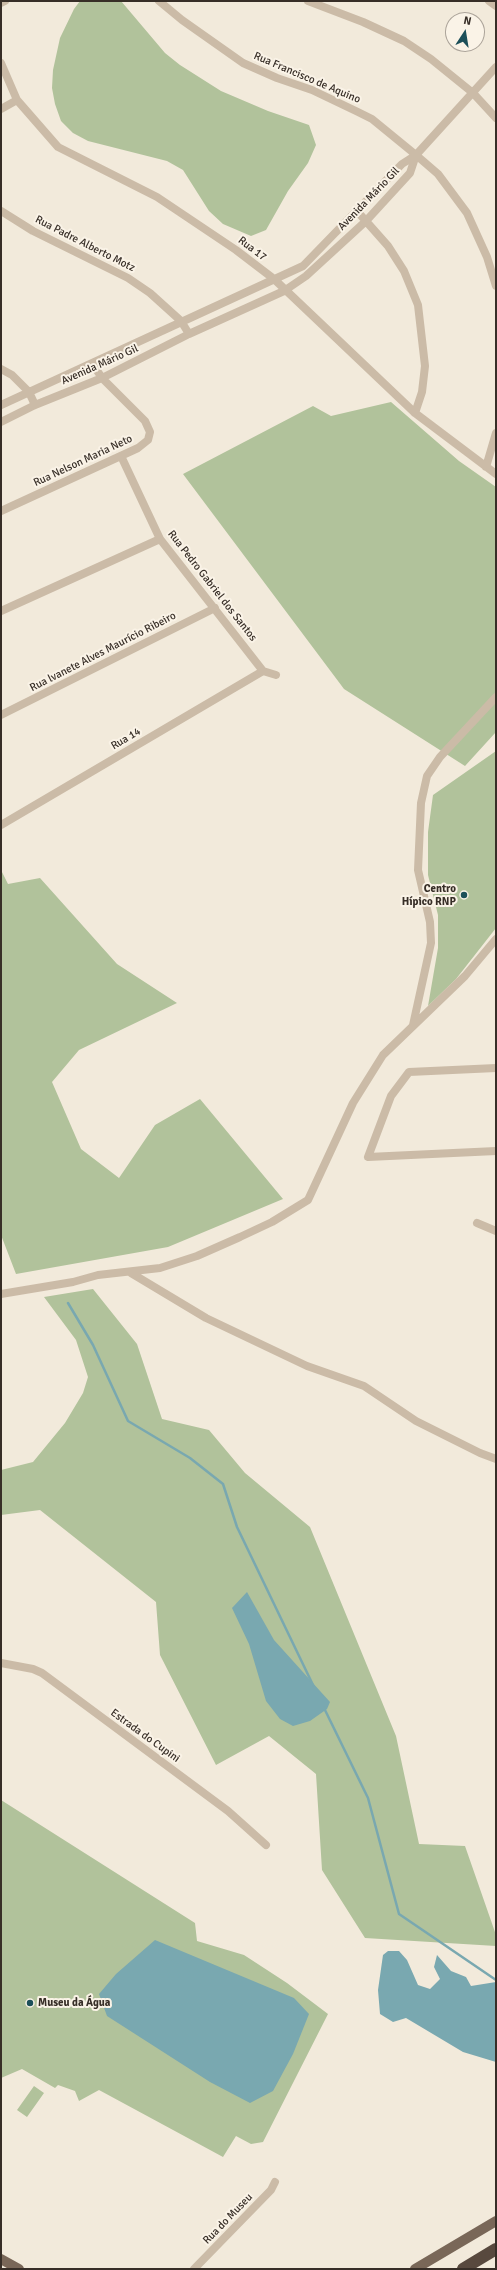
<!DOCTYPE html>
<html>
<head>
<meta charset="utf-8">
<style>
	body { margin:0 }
	#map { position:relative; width:497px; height:2270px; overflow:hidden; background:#f2eadb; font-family:Signika,sans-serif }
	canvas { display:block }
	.frame { position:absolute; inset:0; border:2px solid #372e27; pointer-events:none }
	.north { position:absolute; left:445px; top:12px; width:40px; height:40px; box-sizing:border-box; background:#faf3e7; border:1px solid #aca49a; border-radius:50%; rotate:12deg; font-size:11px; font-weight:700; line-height:16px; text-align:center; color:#372e27 }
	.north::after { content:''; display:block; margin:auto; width:14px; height:18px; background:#1c4f59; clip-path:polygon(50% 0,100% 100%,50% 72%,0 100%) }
</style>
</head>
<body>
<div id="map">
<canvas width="497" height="2270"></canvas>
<div class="frame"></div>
<div class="north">N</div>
</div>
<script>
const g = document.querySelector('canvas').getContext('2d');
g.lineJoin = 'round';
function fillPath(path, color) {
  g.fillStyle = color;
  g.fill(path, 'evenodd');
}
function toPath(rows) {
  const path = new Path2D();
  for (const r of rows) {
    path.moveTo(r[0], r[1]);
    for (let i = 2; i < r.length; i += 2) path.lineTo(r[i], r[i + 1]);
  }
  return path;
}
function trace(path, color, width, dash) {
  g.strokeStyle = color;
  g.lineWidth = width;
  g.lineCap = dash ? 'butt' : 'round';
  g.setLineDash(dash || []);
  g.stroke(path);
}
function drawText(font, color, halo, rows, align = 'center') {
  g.font = font + ' Signika,sans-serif';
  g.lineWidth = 4;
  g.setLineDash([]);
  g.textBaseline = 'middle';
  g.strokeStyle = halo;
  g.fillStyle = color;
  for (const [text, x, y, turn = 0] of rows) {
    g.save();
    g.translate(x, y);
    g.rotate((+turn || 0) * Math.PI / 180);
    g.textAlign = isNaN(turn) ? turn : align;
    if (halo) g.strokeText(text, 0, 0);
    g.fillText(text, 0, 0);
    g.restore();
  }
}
fillPath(toPath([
	[80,1,121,1,165,53,180,65,221,91,268,111,309,125,316,145,308,163,288,191,266,230,251,236,223,224,209,211,183,170,167,161,88,141,73,133,61,121,55,104,52,88,53,70,60,38,74,9],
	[391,402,459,461,496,487,496,732,465,766,344,689,183,474,313,406,331,416],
	[496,751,496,928,456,979,428,1006,438,948,438,915,428,875,428,832,433,795],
	[1,870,8,884,40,878,117,964,177,1003,79,1050,52,1082,81,1149,119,1178,155,1125,200,1099,283,1199,168,1247,16,1274,1,1235],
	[93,1289,137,1344,162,1419,209,1430,245,1473,310,1527,396,1736,419,1844,465,1846,496,1935,496,1946,365,1938,322,1870,316,1774,269,1736,216,1765,160,1655,156,1602,40,1510,1,1515,1,1470,33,1462,65,1423,83,1393,88,1377,76,1340,44,1297],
	[1,1800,195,1923,197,1941,244,1955,287,1983,328,2014,263,2142,251,2144,236,2136,223,2157,99,2090,79,2101,75,2091,58,2085,55,2088,22,2069,1,2078],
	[34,2086,44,2093,27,2117,17,2110]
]), '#b1c29b');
fillPath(toPath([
	[247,1592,274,1640,330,1702,327,1709,310,1721,293,1726,280,1719,266,1701,249,1644,232,1608],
	[155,1940,294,1998,309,2014,293,2054,273,2091,250,2103,210,2082,107,2016,99,1994,116,1974],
	[388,1951,399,1951,407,1960,418,1985,430,1989,440,1979,434,1967,437,1955,451,1971,466,1977,471,1986,496,1982,496,2062,463,2052,406,2018,393,2022,380,2014,378,1990,383,1955]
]), '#79a8b0');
trace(toPath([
	[68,1303,93,1345,128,1421,190,1458,223,1484,237,1527,313,1685],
	[324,1708,368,1798,399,1914,496,1980]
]), '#79a8b0', 2.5);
trace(toPath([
	[159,1,182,20,243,63,277,78,312,90,358,112,372,119,416,155,438,174,467,213,487,257,496,286],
	[308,1,363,22,404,41,431,59,473,93,496,118],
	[489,1,496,6],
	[1,3,5,1],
	[1,63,17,100,58,147,157,197,236,250,274,279,415,413,496,474],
	[1,109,17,100],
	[1,211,33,231,128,278,150,293,181,321,189,334],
	[357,211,388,246,404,271,418,305,425,366,422,392,415,413],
	[1,369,12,375,29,392,35,405],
	[1,405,303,266,402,164,416,155,496,67],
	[1,422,35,405,102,378,189,334,284,291,306,276,366,221,410,173,416,155],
	[121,456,160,539,263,671,276,675],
	[486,467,496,433],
	[1,511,138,448,148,440,150,432,145,421,102,378,92,363],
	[1,611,160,539],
	[1,715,215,608],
	[1,825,263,671],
	[413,1025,431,943,430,922,418,870,421,803,427,776,440,757,496,697],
	[496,1068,409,1072,391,1096,368,1157,496,1151],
	[477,1223,496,1231],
	[131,1273,206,1318,307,1366,364,1386,416,1421,480,1453,496,1459],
	[1,1294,73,1282,98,1275,160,1268,197,1256,240,1237,272,1222,308,1200,353,1103,383,1055,465,976,496,939],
	[1,1663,33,1669,42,1673,228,1811,266,1845],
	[194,2269,271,2190,275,2182]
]), '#cbbba7', 8);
trace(toPath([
	[1,2259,19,2269],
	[415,2269,496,2221]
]), '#796758', 10);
trace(toPath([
	[463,2269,496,2249]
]), '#58493e', 12);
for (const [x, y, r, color] of [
	[464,895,4,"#1c4f59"],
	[30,2003,4,"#1c4f59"]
]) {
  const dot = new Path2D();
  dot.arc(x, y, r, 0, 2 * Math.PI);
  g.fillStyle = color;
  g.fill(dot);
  trace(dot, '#faf3e7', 1.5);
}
drawText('11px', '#372e27', '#faf3e7', [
	["Rua Francisco de Aquino",307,78,23],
	["Avenida Mário Gil",369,199,-46],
	["Rua Padre Alberto Motz",85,244,27],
	["Rua 17",252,249,37],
	["Avenida Mário Gil",100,365,-24],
	["Rua Nelson Maria Neto",83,461,-25],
	["Rua Pedro Gabriel dos Santos",212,586,52],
	["Rua lvanete Alves Maurício Ribeiro",103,652,-27],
	["Rua 14",126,739,-31],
	["Estrada do Cupini",145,1736,36],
	["Rua do Museu",228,2219,-46]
]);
drawText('bold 11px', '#372e27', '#faf3e7', [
	["Centro",456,889],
	["Hípico RNP",456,902],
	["Museu da Água",38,2003,"left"]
], 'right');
</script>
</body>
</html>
